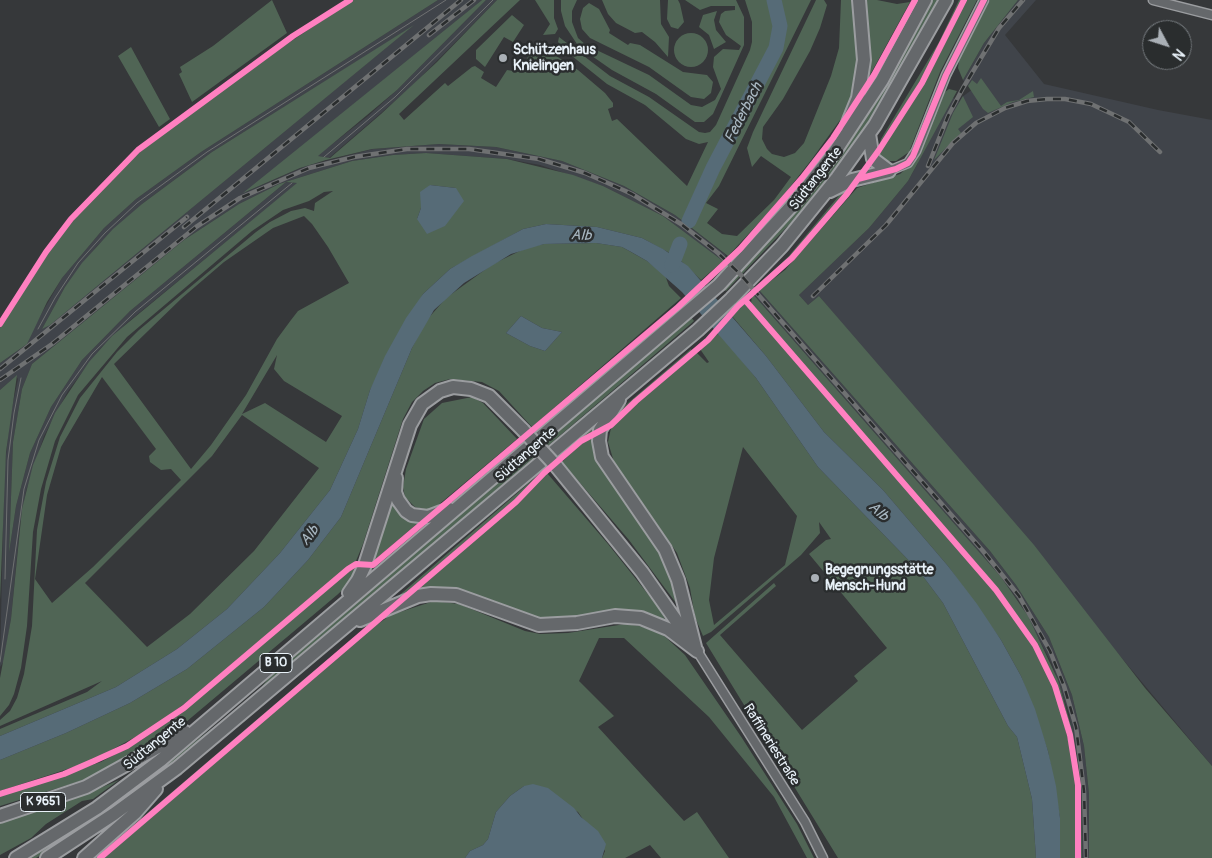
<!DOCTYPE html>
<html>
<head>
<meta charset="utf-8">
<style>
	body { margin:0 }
	#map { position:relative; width:1212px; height:858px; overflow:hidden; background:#36383a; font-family:Pangolin,sans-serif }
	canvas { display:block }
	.north { position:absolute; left:1142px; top:20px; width:50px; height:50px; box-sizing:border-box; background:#2a2d2e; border:1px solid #767b7f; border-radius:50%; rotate:130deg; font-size:14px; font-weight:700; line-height:20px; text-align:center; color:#e8f1f8 }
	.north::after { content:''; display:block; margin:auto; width:18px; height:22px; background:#aab0b6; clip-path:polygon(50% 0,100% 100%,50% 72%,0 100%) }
</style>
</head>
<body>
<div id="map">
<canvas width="1212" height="858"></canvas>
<div class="north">N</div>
</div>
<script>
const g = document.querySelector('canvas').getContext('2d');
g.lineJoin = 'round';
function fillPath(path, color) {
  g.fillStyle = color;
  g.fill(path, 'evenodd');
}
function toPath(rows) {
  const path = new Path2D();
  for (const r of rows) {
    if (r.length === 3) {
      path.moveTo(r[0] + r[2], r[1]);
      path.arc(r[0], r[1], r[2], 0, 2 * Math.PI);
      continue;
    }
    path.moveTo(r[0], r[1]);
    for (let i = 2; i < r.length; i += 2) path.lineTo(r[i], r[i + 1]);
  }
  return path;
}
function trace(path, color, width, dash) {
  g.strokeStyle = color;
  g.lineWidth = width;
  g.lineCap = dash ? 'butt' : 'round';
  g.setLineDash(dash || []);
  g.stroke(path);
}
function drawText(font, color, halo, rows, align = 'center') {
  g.font = font + ' Pangolin,sans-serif';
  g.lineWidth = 5;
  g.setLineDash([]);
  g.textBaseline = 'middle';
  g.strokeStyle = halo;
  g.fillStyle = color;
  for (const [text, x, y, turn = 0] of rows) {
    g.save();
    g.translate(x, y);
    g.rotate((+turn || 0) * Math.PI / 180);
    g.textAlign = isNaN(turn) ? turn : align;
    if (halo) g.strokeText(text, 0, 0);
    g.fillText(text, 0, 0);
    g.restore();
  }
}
fillPath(toPath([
	[438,0,482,0,246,192,306,166,373,149,439,144,496,147,562,161,624,186,675,215,726,255,721,260,663,216,603,186,540,165,507,159,426,153,393,155,352,161,279,184,239,204,184,240,32,364,22,389,13,442,9,553,16,506,30,453,51,407,82,360,130,311,286,182,298,183,128,322,100,349,68,391,44,436,26,491,20,525,11,619,4,661,0,667,4,474,10,417,18,379,16,376,0,390,0,363,27,344,32,330,62,278,104,228,136,199,201,152],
	[410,28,113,273,42,329,65,287,97,246,142,204,212,152],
	[486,0,497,0,410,88,329,158,317,156,368,116,397,90],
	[1018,0,1036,0,1005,35,1044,84,1158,110,1212,120,1212,766,819,296,808,305,799,295,869,228,908,181,918,163,915,161,945,92,959,102,962,97,973,89,972,80,968,86,963,80,984,43],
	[759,290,990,551,1016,585,1049,637,1072,695,1084,746,1089,794,1089,858,1082,858,1080,775,1069,714,1052,664,1020,603,1001,577,754,295]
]), '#40444a');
fillPath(toPath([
	[272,0,287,33,192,102,179,74,182,72,180,67,213,46],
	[353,0,438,0,201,152,136,199,104,228,62,278,47,302,27,344,0,363,0,328,49,251,90,200,133,158,174,125,284,46],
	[482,0,486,0,397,90,318,156,330,158,381,114,437,62,497,0,520,0,399,114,404,120,445,83,448,86,472,67,475,66,484,72,481,78,496,87,507,70,519,72,536,43,578,70,605,93,613,103,613,107,608,109,612,121,617,119,687,186,708,142,699,144,686,139,645,105,607,84,567,52,558,42,559,37,610,76,649,97,699,132,705,133,710,132,716,125,750,50,752,42,752,22,745,0,811,0,719,186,706,203,718,209,707,223,722,234,737,236,774,200,791,177,761,156,752,167,747,148,753,132,816,0,824,0,827,5,820,28,810,51,783,99,763,127,762,139,767,149,772,154,784,157,795,153,804,143,831,76,839,48,841,0,855,0,859,49,856,85,848,109,812,159,779,201,728,256,675,215,624,186,562,161,496,147,439,144,372,149,326,160,300,168,243,193],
	[535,0,554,0,554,18,558,29,555,34,543,35,550,24],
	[561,0,577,0,572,11,572,22,578,38,586,45,649,75,691,105,702,107,715,100,721,89,713,67,714,57,723,49,739,50,741,46,726,35,719,22,721,14,725,11,735,10,735,6,711,6,700,10,685,0,736,0,744,17,744,45,713,114,704,122,695,122,656,94,612,70,579,47,565,26,561,11],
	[602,0,660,0,661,24,669,37,668,57,655,42,642,32,635,33,616,23,608,14],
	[668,0,678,0,680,4,684,22,678,29,671,27,667,19],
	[863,0,877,0,897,4,910,2,865,84],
	[932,0,938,0,919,38,863,131,804,209,726,291,723,288,790,218,849,142,882,92],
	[959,0,962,0,926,71,878,149,881,139,939,42],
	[965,0,977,0,940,72,909,152,896,161,886,161,878,154,937,58],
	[990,0,1018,0,984,43,963,80,958,68,959,60],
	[589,3,599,9,610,30,609,33,628,45,630,43,640,45,683,72,707,75,713,82,711,93,704,99,691,97,649,67,590,38,582,29,580,19,583,8],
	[717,11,714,20,716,30,726,42,714,49,709,35,699,27,703,15],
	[512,15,524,25,513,42,504,37,485,67,476,59,476,50],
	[414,25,113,273,50,325,42,329,65,287,82,263,113,229,142,204,212,152],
	[691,50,17],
	[131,47,170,119,159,127,118,56],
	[981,78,1001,106,1007,102,1019,100,1033,91,1034,97,1013,102,988,113,983,109,968,86,972,80,977,84],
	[949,89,957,91,908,181,869,228,799,295,808,305,819,296,1034,545,1145,688,1212,766,1212,858,1089,858,1089,794,1084,746,1072,695,1049,637,1016,585,990,551,759,290,785,270,857,188,900,174,915,161,945,92],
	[963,96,973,117,958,129,961,133,934,160,953,113],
	[426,153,507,159,573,175,603,186,663,216,723,261,701,280,677,257,642,238,597,227,546,224,523,229,450,269,423,294,370,390,358,429,330,490,280,553,227,609,177,649,116,687,0,736,0,729,87,692,102,681,0,726,0,720,10,711,17,698,24,674,32,626,37,530,46,482,60,437,80,398,117,352,139,330,256,232,270,222,291,211,305,208,314,211,315,203,333,191,324,192,309,201,283,210,252,231,127,337,78,395,55,441,41,489,33,532,27,626,21,668,14,694,9,705,0,716,0,678,11,619,22,509,33,465,55,413,89,362,112,336,297,183,286,182,130,311,82,360,51,407,30,453,16,506,9,553,13,442,22,389,32,364,184,240,239,204,279,184,352,161,393,155],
	[430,185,456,188,417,219,421,208],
	[304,216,312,224,328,247,349,283,298,311,291,320,277,339,246,395,211,445,191,469,114,364,182,298,224,262,273,228],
	[277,355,274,369,284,381,342,416,326,442,265,403,242,414],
	[102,377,156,449,149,456,150,462,161,470,171,469,181,480,93,567,52,603,35,579,47,495,61,447],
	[242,415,319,468,254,551,190,614,147,647,85,583,212,456],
	[851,186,793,255,757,286,788,257,842,192],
	[596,243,622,247,647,261,665,275,669,286,681,298,532,427,499,391,482,382,450,379,435,383,423,391,412,402,403,419,363,544,356,561,200,692,152,728,89,762,0,791,0,760,66,733,130,703,187,669,264,607,308,560,341,517,412,348,426,321,446,298,493,264,528,247,544,244],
	[521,316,542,328,562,332,545,351,530,346,506,333],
	[752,293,1001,577,1028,616,1058,680,1073,733,1081,787,1082,858,1080,858,1080,785,1072,734,1065,708,1050,671,1031,636,980,567,756,314,751,305],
	[745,303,993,588,1037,652,1057,696,1074,763,1078,810,1077,858,1060,858,1060,818,1048,751,1021,676,1001,640,948,566,883,490,824,432,766,356,732,316],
	[691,317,694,321,276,678,259,690,272,674],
	[719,333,756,378,818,467,919,571,943,603,1008,726,1017,737,1032,799,1036,858,838,858,706,643,774,583,776,586,720,635,802,730,858,681,854,676,887,648,809,554,826,540,831,539,819,522,820,533,801,555,711,632,703,636,695,617,690,588,677,553,614,462,608,442,611,428,625,413,696,352,707,363,709,362,700,349],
	[743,447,797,516,785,565,714,625,709,600,714,558],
	[691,349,692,351,620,413,610,425,614,416,628,403],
	[17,375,6,452,0,600,0,390],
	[472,397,483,403,517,439,437,506,427,510,415,507,405,497,403,487,406,469,424,419,442,403],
	[597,424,596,429,544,470,527,490,400,598,395,599],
	[595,435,670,570,679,607,629,540,562,462,581,444],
	[547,473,608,544,659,608,667,623,660,620,543,621,505,609,411,593,528,493],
	[391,499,412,520,419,522,370,564],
	[359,567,349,584,337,595,186,722,148,748,87,779,0,806,0,796,101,762,140,741,172,719,349,571],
	[434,601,459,604,525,631,540,634,568,633,625,624,639,626,661,633,685,655,742,738,797,824,814,858,807,858,774,797,709,717,624,638,599,638,579,681,614,716,598,727,684,821,697,812,729,858,661,858,650,845,625,858,602,858,605,851,578,812,524,786,510,796,496,812,488,839,483,845,470,851,465,858,104,858,369,630,391,615],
	[381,616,97,858,95,858,309,675],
	[218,724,188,752,109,812,50,850,36,858,28,858,121,798],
	[119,780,93,799,82,801,46,824,31,838,0,855,0,821,86,794]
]), '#506555');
fillPath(toPath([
	[430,185,456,188,464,201,445,226,427,234,417,219,421,208,420,192],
	[546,224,597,227,642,238,663,249,688,266,766,356,824,432,883,490,948,566,977,604,1001,640,1021,676,1035,709,1048,751,1056,786,1060,818,1060,858,1036,858,1032,799,1017,737,1008,726,943,603,919,571,818,467,756,378,682,292,647,261,633,253,622,247,596,243,544,244,511,254,464,283,434,310,412,348,341,517,308,560,264,607,187,669,130,703,66,733,0,760,0,736,116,687,177,649,227,609,280,553,330,490,358,429,370,390,385,356,406,318,423,294,450,269,472,256,523,229],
	[521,316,542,328,562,332,545,351,530,346,506,333],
	[533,784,548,788,574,808,581,817,598,831,606,844,602,858,465,858,470,851,483,845,488,839,496,812,510,796,524,786]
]), '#566b77');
trace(toPath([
	[689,221,713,168,776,48,780,26,774,0],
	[672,265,680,244]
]), '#566b77', 15);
const minor = toPath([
	[1153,0,1212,15],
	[889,171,908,163,916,151,946,75,984,0],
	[696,649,805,822,823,858]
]);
const trunk = toPath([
	[847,125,858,98,864,60,859,0],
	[869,134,873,159,889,171],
	[830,191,852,180,889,171],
	[619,400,600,430,599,441,602,457,665,549,678,580,695,647],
	[556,466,642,572,689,639],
	[396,478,395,492,398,500,406,511,412,515,428,517,449,509],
	[349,593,358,580,365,565,410,425,422,404,440,391,453,387,471,389,489,396,523,430],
	[360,620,418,596,431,594,456,595,539,625,577,623,615,616,641,618,668,629,697,651],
	[0,816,86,787,185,732],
	[16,858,97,808,161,760,719,285,796,201,834,153,882,80,925,0],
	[47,858,114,814,177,768,698,330,731,299,782,246,837,178,875,125,946,0],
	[84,858,135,813,156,789]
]);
trace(minor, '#9b9da0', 11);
trace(trunk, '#9b9da0', 16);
trace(minor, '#65686b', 8);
trace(trunk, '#65686b', 12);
trace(toPath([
	[324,157,395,97,493,0],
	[38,329,55,298,78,263,105,233,137,203,207,152,446,0],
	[5,579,8,460,14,413,21,378],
	[0,662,24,489,39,440,62,395,92,354,135,312,292,183]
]), '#6f7172', 1);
const rail = toPath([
	[429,35,474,0],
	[928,166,948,116,963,88,999,28,1023,0],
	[184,227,461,0],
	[813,296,886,225,953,143,976,123,1005,108,1027,101,1047,99,1065,99,1091,104,1129,122,1160,152],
	[0,369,187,217],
	[0,380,52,344,196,227,240,198,309,168,354,157,407,149,469,149,539,159,585,173,610,184,632,194,681,224,718,253,740,274,983,551,1019,596,1050,651,1064,686,1076,727,1084,791,1086,858]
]);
trace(rail, '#6f7172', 4.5);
trace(rail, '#2a2d2e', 2.5, [8]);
const trunkBridge = toPath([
	[523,430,556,466]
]);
trace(trunkBridge, '#9b9da0', 16, []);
trace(trunkBridge, '#65686b', 12);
trace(toPath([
	[858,179,896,169,908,163,913,156,946,75,984,0],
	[745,300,996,590,1035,645,1055,686,1070,735,1078,785,1078,858],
	[0,324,46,252,71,219,138,150,293,36,350,0],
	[0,794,64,774,94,761,127,746,184,708,348,569,356,564,373,565,678,307,740,249,802,178,833,138,874,75,915,0],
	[100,858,516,502,544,473,581,441,611,425,636,401,708,340,738,306,792,258,847,194,879,150,922,83,964,0]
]), '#ff80c0', 6);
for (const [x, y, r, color] of [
	[503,58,5,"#aab0b6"],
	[815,578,5,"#aab0b6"]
]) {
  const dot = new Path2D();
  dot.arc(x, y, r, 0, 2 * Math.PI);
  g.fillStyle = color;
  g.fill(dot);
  trace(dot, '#2a2d2e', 2);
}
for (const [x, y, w] of [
	[276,663,32],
	[43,802,45]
]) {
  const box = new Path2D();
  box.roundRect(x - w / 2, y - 9.5, w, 19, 4);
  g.fillStyle = '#2a2d2e';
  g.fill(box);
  trace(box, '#e8f1f8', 1);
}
drawText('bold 12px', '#e8f1f8', null, [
	["B 10",276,663],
	["K 9651",43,802]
]);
drawText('bold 14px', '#e8f1f8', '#2a2d2e', [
	["Schützenhaus",513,50],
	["Knielingen",513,66],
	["Begegnungsstätte",825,570],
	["Mensch-Hund",825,586]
], 'left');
drawText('14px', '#e8f1f8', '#2a2d2e', [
	["Südtangente",816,179,-52],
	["Südtangente",526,455,-41],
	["Südtangente",155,744,-39],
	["Raffineriestraße",771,745,58]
]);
drawText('italic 15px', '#a8b7c1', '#2a2d2e', [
	["Federbach",744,113,-63],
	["Alb",581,236,3],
	["Alb",878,512,42],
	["Alb",310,536,-51]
]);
</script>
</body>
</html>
